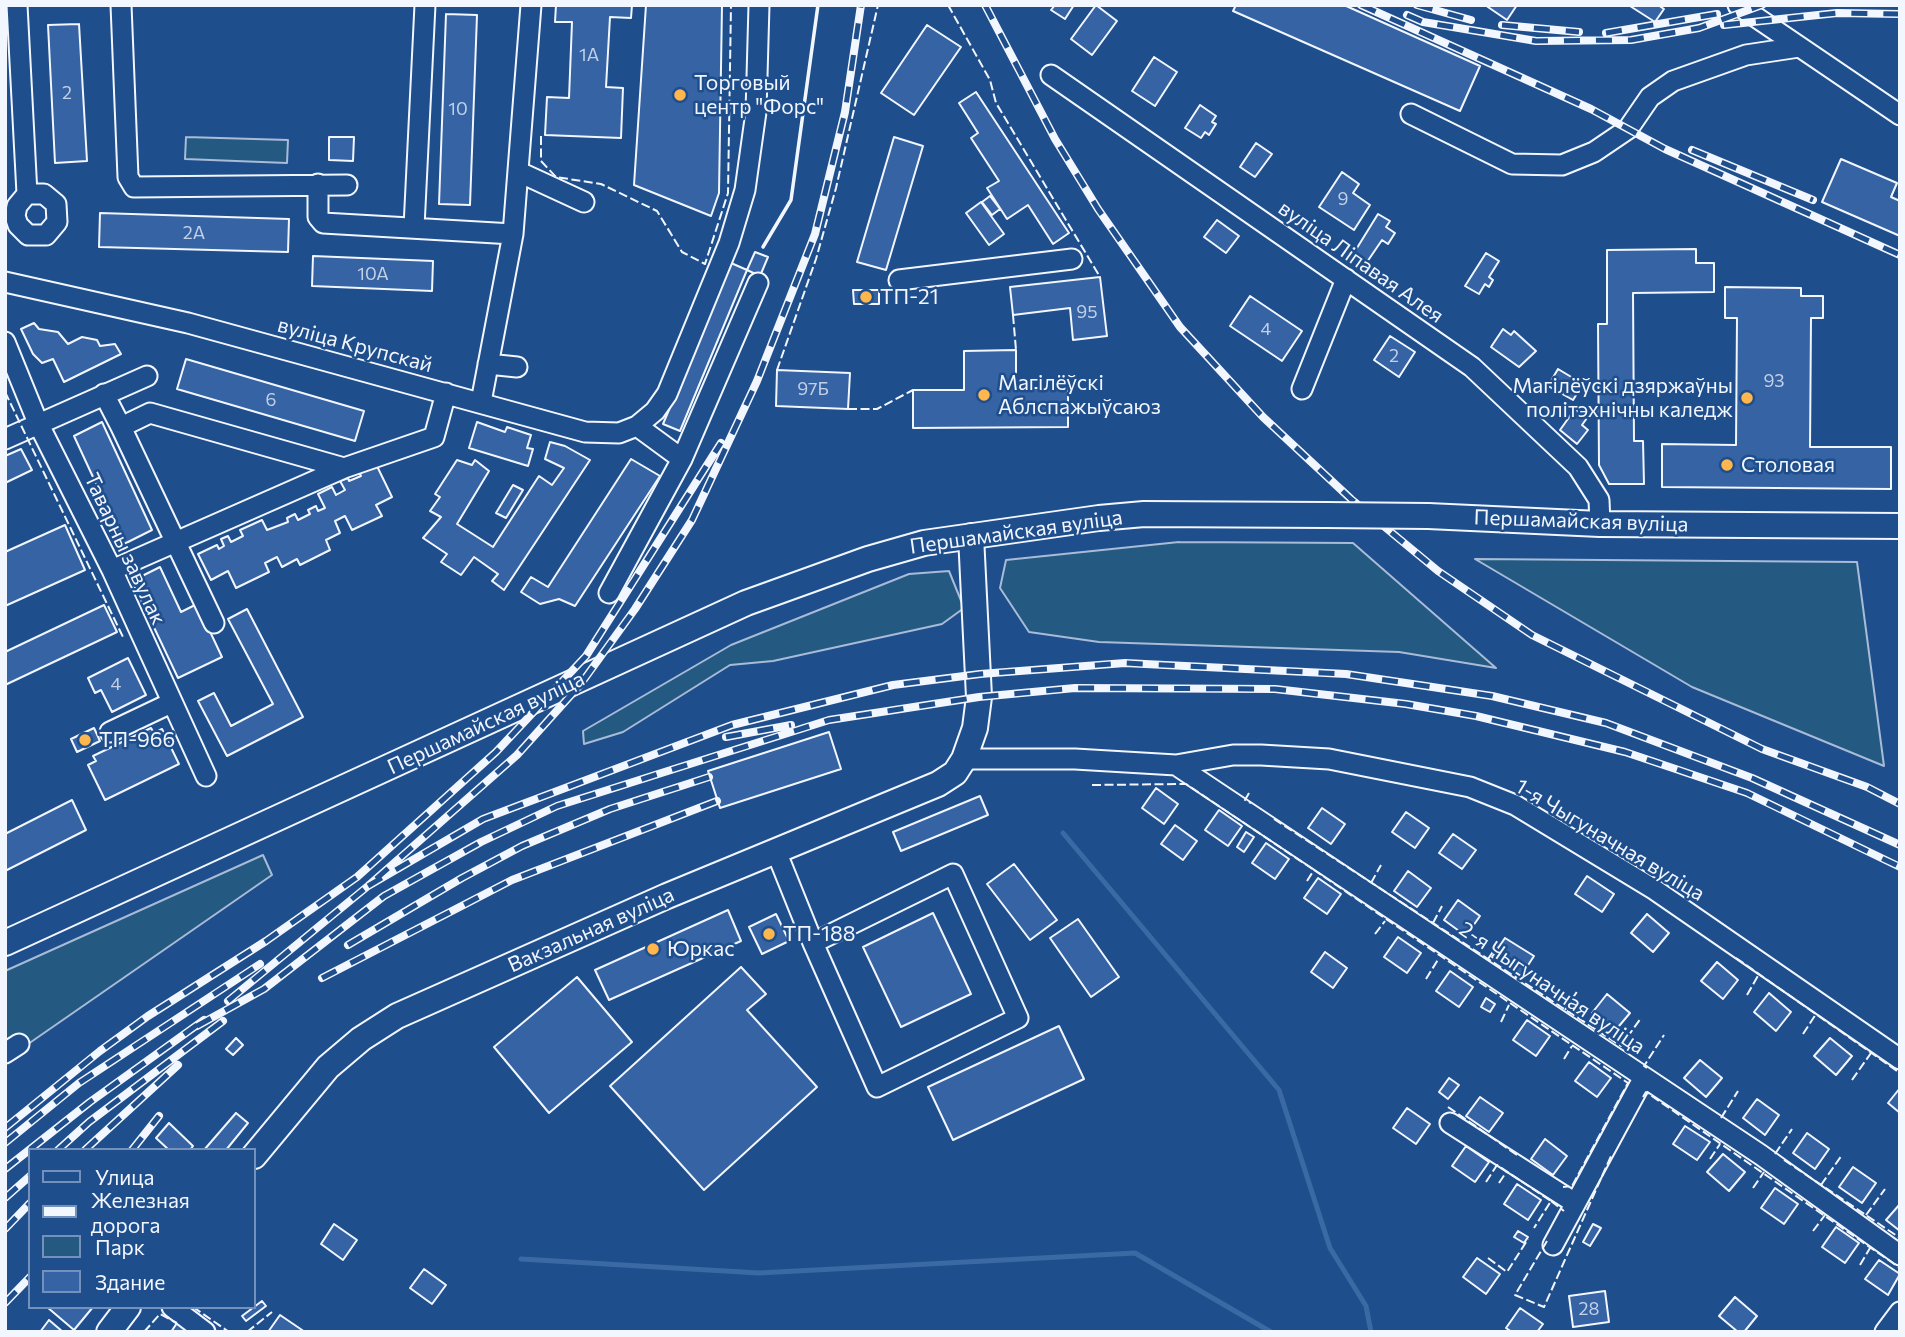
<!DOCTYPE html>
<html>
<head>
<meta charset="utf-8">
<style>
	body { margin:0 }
	#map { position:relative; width:1905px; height:1337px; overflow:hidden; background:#1f4e8c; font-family:Commissioner,sans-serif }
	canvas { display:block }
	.frame { position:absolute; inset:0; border:7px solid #f2f6ff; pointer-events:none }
	.legend { position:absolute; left:28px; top:1148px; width:228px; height:161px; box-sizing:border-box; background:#1f4e8c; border:2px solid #7391ba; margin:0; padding:9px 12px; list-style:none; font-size:21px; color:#f2f6ff }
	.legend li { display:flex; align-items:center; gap:14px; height:35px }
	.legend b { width:35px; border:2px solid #7391ba }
</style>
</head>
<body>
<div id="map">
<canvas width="1905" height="1337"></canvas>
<div class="frame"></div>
<ul class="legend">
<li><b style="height:9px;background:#1f4e8c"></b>Улица</li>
<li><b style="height:9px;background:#f2f6ff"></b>Железная дорога</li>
<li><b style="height:19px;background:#245a82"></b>Парк</li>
<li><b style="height:19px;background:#3563a3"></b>Здание</li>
</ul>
</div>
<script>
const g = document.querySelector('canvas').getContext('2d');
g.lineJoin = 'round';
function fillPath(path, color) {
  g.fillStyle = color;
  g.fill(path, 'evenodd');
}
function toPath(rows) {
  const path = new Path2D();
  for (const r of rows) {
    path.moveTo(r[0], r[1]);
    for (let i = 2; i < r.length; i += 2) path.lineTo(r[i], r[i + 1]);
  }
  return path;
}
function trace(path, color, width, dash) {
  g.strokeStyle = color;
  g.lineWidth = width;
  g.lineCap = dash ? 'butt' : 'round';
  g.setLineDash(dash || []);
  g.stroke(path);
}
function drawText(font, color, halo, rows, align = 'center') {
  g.font = font + ' Commissioner,sans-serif';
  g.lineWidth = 5;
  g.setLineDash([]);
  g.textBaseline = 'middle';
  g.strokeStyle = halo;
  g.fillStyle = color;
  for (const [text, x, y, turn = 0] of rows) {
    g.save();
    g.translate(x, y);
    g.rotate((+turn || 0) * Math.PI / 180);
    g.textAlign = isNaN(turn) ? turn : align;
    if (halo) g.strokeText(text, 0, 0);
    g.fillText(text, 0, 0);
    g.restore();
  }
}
const green = toPath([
	[186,137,288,140,287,163,185,159,186,137],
	[1179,542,1353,543,1496,668,1399,652,1099,642,1029,632,1000,588,1006,560,1179,542],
	[1475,559,1857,562,1884,766,1692,687,1475,559],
	[949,571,964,608,942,624,773,661,730,665,623,732,584,744,583,731,731,645,909,574,949,571],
	[263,855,272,875,5,1060,5,971,263,855]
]);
fillPath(green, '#245a82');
trace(green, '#a8bbd7', 2);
trace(toPath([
	[1063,833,1279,1090,1330,1248,1366,1306,1371,1332],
	[521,1259,759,1273,1135,1253,1271,1332]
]), '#3b69a3', 5);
const building = toPath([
	[556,5,632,5,631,18,610,17,606,87,623,88,621,138,545,135,547,97,569,98,572,22,555,22,556,5],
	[646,5,722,5,719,193,711,216,634,185,646,5],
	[1055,5,1074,5,1065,19,1051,10,1055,5],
	[1096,5,1117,21,1092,55,1071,39,1096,5],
	[1236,5,1344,5,1480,66,1460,111,1233,11,1236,5],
	[1485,5,1517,5,1507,20,1485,5],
	[1658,5,1664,9,1655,22,1630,6,1658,5],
	[446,14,477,15,470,205,439,204,446,14],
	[79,24,87,161,55,163,48,25,79,24],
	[927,25,961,47,914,115,881,93,927,25],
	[1154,57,1177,72,1155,106,1132,91,1154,57],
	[976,92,1069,233,1053,244,1028,205,1007,219,987,188,999,181,971,138,978,133,959,103,976,92],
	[1200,105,1216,116,1212,122,1216,124,1209,135,1205,132,1201,138,1185,128,1200,105],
	[329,137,354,137,353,161,329,160,329,137],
	[894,137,923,146,886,270,857,262,894,137],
	[1256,143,1272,154,1255,177,1240,167,1256,143],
	[1841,159,1897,183,1891,197,1900,201,1900,236,1822,202,1841,159],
	[1342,172,1359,184,1353,193,1370,205,1354,230,1319,207,1342,172],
	[990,196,1000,209,992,215,982,202,990,196],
	[981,202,1004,234,989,245,966,213,981,202],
	[100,213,289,219,288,252,99,247,100,213],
	[1378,214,1390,221,1386,227,1395,233,1388,244,1382,240,1365,265,1352,256,1378,214],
	[1217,220,1239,236,1226,253,1204,237,1217,220],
	[1696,249,1696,263,1714,263,1714,292,1633,293,1634,441,1643,441,1644,484,1609,484,1599,465,1598,324,1607,324,1607,250,1696,249],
	[755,252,768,257,760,276,747,270,755,252],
	[1486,253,1499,261,1489,277,1493,280,1489,287,1485,284,1479,294,1465,286,1486,253],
	[313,256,433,261,432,291,312,286,313,256],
	[731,263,747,270,680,431,663,424,731,263],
	[1100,277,1107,336,1073,340,1070,308,1013,315,1010,287,1100,277],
	[1725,287,1801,288,1801,296,1823,296,1823,318,1811,318,1810,447,1891,447,1891,489,1662,487,1662,444,1736,445,1737,318,1725,318,1725,287],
	[853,290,879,290,879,304,854,304,853,290],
	[1250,296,1302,331,1282,361,1230,326,1250,296],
	[34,323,39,329,58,332,68,344,82,337,97,340,100,346,115,344,121,354,64,382,53,359,42,363,33,354,21,329,34,323],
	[1503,329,1511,335,1514,331,1536,351,1519,367,1491,347,1503,329],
	[1390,336,1415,352,1399,377,1374,360,1390,336],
	[1016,350,1016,388,1068,388,1068,427,913,428,913,390,964,390,964,351,1016,350],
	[186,359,364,411,355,441,177,389,186,359],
	[1558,369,1583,384,1573,400,1548,386,1558,369],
	[777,370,850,373,848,409,776,406,777,370],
	[1575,409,1587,418,1582,425,1588,430,1577,444,1560,430,1575,409],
	[102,422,152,530,124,544,74,436,102,422],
	[477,422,505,432,507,427,531,435,527,448,533,449,528,466,469,448,477,422],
	[550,442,565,446,590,460,504,590,492,581,498,574,474,557,461,575,441,562,447,554,423,538,441,517,430,511,440,497,435,494,457,460,472,465,475,460,489,471,457,524,493,547,539,476,552,485,564,468,545,459,550,442],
	[21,449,32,470,5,483,5,456,21,449],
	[631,459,660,476,575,606,559,599,540,604,521,592,531,577,548,587,631,459],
	[375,462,392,497,376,505,382,516,352,530,345,516,335,521,340,533,326,540,330,550,300,565,297,559,282,567,277,557,265,563,269,572,236,588,228,571,211,580,198,554,217,545,219,549,224,546,221,539,228,536,231,542,243,536,240,530,262,520,267,530,288,522,287,518,295,514,298,520,310,514,308,510,316,506,318,511,325,508,318,494,332,487,336,495,345,490,340,481,348,478,349,481,361,476,358,470,375,462],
	[513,485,523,490,506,518,496,513,513,485],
	[65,525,85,570,5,606,5,552,65,525],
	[160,567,181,612,197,604,222,657,178,678,132,581,160,567],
	[104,605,117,632,5,685,5,652,104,605],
	[247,609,303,717,227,756,198,701,214,693,231,726,273,704,228,619,247,609],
	[128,658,146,695,112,712,101,690,95,693,88,678,128,658],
	[94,728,100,741,77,752,71,739,94,728],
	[151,728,154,733,162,729,179,764,105,800,88,765,96,761,93,756,151,728],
	[829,732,841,769,720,808,708,771,829,732],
	[1156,788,1178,804,1164,824,1142,808,1156,788],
	[980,796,988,815,901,851,893,832,980,796],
	[72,800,86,830,5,871,5,834,72,800],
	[1322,808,1345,824,1331,844,1308,828,1322,808],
	[1219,810,1242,826,1228,846,1205,830,1219,810],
	[1406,812,1429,828,1415,848,1392,832,1406,812],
	[1175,825,1197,841,1183,860,1161,844,1175,825],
	[1246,832,1254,837,1244,852,1237,847,1246,832],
	[1453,834,1476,850,1462,869,1439,853,1453,834],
	[1266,843,1289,859,1275,879,1252,863,1266,843],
	[1014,864,1057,920,1030,940,987,884,1014,864],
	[1408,871,1431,888,1417,907,1394,891,1408,871],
	[1587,876,1614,894,1602,912,1575,894,1587,876],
	[1318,878,1341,894,1327,914,1304,898,1318,878],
	[1458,900,1480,916,1466,936,1444,920,1458,900],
	[728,910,741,941,609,1000,595,970,728,910],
	[933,913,971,994,901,1027,863,947,933,913],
	[776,914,789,941,762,954,749,927,776,914],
	[1647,914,1669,933,1653,952,1631,933,1647,914],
	[1078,919,1119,977,1091,997,1050,938,1078,919],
	[1398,937,1421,953,1407,973,1384,957,1398,937],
	[1505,938,1534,956,1521,976,1492,957,1505,938],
	[1325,952,1347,968,1333,988,1311,972,1325,952],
	[1717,962,1738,980,1723,999,1701,981,1717,962],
	[741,967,766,994,747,1010,817,1087,704,1190,610,1086,741,967],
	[1450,971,1473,987,1459,1007,1436,991,1450,971],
	[577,977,632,1042,549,1113,494,1047,577,977],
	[1769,993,1791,1012,1776,1031,1754,1012,1769,993],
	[1607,994,1630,1013,1614,1032,1592,1013,1607,994],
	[1486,998,1495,1004,1490,1012,1481,1007,1486,998],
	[1527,1020,1550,1036,1536,1056,1513,1040,1527,1020],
	[1059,1026,1084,1079,953,1140,928,1087,1059,1026],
	[236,1038,243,1045,233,1055,226,1049,236,1038],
	[1830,1038,1852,1056,1836,1075,1814,1056,1830,1038],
	[1700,1060,1722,1078,1706,1097,1684,1078,1700,1060],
	[1589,1062,1611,1078,1597,1097,1575,1081,1589,1062],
	[1449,1078,1459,1085,1448,1099,1439,1092,1449,1078],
	[1900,1088,1900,1113,1888,1103,1900,1088],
	[1480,1097,1503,1113,1489,1132,1466,1116,1480,1097],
	[1757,1099,1779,1115,1765,1135,1743,1118,1757,1099],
	[1407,1108,1430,1124,1416,1144,1393,1128,1407,1108],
	[236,1113,248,1123,226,1150,204,1150,236,1113],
	[169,1123,193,1146,190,1150,169,1150,156,1138,169,1123],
	[1685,1126,1710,1142,1697,1160,1673,1144,1685,1126],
	[1807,1133,1829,1149,1815,1169,1793,1153,1807,1133],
	[1545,1139,1567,1156,1553,1175,1531,1159,1545,1139],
	[1466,1146,1489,1162,1475,1182,1452,1166,1466,1146],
	[1723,1154,1745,1172,1729,1191,1707,1172,1723,1154],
	[1853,1167,1876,1183,1862,1203,1839,1187,1853,1167],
	[1517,1184,1541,1200,1528,1220,1504,1204,1517,1184],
	[1775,1188,1798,1204,1784,1224,1761,1208,1775,1188],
	[1900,1204,1900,1231,1886,1220,1900,1204],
	[334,1224,357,1240,343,1260,321,1244,334,1224],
	[1593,1224,1601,1228,1590,1246,1583,1242,1593,1224],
	[1836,1227,1859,1243,1845,1263,1822,1247,1836,1227],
	[1518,1231,1528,1237,1524,1243,1514,1237,1518,1231],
	[1477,1258,1500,1274,1486,1294,1463,1277,1477,1258],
	[1879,1260,1900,1274,1888,1295,1865,1279,1879,1260],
	[424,1269,446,1285,432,1304,410,1288,424,1269],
	[1605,1291,1609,1322,1573,1327,1569,1296,1605,1291],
	[1735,1297,1757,1316,1744,1332,1738,1332,1719,1316,1735,1297],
	[262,1301,266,1306,246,1321,242,1316,262,1301],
	[47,1307,93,1307,74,1330,47,1307],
	[1520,1308,1543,1324,1537,1332,1512,1332,1506,1328,1520,1308],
	[280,1315,305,1332,268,1332,280,1315],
	[49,1320,63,1332,40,1332,49,1320],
	[177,1323,190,1332,171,1332,177,1323]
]);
fillPath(building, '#3563a3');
trace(building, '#f2f6ff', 2);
const minor = toPath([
	[17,5,27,194,17,206,15,216,18,225,28,235,46,235,57,222,56,204,44,194,27,194],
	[121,5,128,177,134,187,347,185],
	[1738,5,1900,115],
	[1051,75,1472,367,1578,467,1599,500,1600,524],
	[1411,114,1512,164,1562,165,1594,152,1628,129,1650,97,1673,81,1746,55,1799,47],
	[519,172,584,202],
	[318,184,318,217,323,223,513,234],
	[414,227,425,5],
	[899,280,1072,259],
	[5,282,188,323,585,432,619,433,637,426,655,411,667,394,729,243,745,190,756,112,759,5],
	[5,342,38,423,112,570,206,776],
	[488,364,517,367],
	[1302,389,1346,279],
	[104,394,121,427],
	[481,402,513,234,531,5],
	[637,426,682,459],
	[5,439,147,376],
	[112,570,344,468,434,437,446,393],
	[609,593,682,459,758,283],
	[214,623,121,427,150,413,344,468],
	[110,732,171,703],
	[964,759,1075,759,1176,765,1233,755,1261,755,1329,759,1470,787,1515,805,1655,890,1900,1059],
	[1176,765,1761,1155,1900,1255],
	[776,851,813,943,953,874,1018,1018,877,1087,813,943],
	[5,1053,19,1044],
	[1450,1123,1575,1203],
	[1553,1245,1644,1077],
	[172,1307,205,1332],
	[1885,1332,1900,1312]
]);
const major = toPath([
	[1428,516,1600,524,1900,526],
	[5,943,746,603,868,559,924,543,1099,518,1144,514,1326,515],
	[254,1156,328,1067,361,1039,397,1016,667,896,938,784,955,773,964,759,975,728,979,697,971,536],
	[109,1332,128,1307]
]);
trace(minor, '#f2f6ff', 23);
trace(major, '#f2f6ff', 28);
trace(minor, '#1f4e8c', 19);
trace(major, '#1f4e8c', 24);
const rail = toPath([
	[985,5,1055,139,1098,209,1180,327,1263,417,1351,499,1438,571,1532,635,1762,749,1867,787,1900,804],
	[1361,5,1591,109,1665,149,1900,255],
	[1417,5,1471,20],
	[1407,15,1423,22,1536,41,1631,40,1699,28,1762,5],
	[1502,25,1579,32],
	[1724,25,1837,13,1900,14],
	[1606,33,1717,14],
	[1692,150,1813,200],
	[726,737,791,725],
	[368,886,483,819,732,725,893,685,980,674,1125,663,1346,674,1492,696,1606,723,1752,778,1900,845],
	[348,945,462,878,522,846,610,809,709,777],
	[322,978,512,880,717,801],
	[228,1001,368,886,517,755,580,685,635,609,692,520,757,381,815,234,845,112,861,5],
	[197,1026,264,989,384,896,481,842,557,806,829,720,979,697,1075,688,1275,689,1406,704,1476,716,1625,752,1747,793,1900,867],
	[5,1128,100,1051,148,1016,266,941,357,877,496,752,586,656,721,443],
	[5,1143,79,1083,260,964],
	[58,1150,89,1122,223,1021],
	[85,1150,178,1065],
	[132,1150,159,1116],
	[5,1169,90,1102,204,1020],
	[5,1198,30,1176],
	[5,1229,30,1203],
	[5,1303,30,1277]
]);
trace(rail, '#f2f6ff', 8);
trace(rail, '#1f4e8c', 5, [16]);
const majorBridge = toPath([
	[1326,515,1428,516]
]);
trace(majorBridge, '#f2f6ff', 28, []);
trace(majorBridge, '#1f4e8c', 24);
trace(toPath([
	[948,5,990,80,996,103,1100,277],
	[541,136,541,161,556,177,601,184,657,211,682,252,705,264,728,193,731,5],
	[1013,315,1016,350],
	[777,370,816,259,836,188,878,5],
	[5,392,123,637],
	[848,409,877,409,913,390],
	[1092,785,1186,784,1314,870],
	[1249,793,1245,800,1251,803],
	[1274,819,1621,1046,1641,1018],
	[1307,881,1314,870,1628,1083,1572,1186,1563,1187],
	[1371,883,1381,865],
	[1433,923,1442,906],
	[1375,934,1385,921],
	[1736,958,1900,1073],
	[1488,959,1499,943],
	[1426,979,1439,958],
	[1747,995,1759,974],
	[1565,1010,1578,990],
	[1501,1022,1509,1005],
	[1803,1034,1816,1014],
	[1564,1059,1572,1046],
	[1647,1068,1644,1066,1664,1035],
	[1852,1080,1871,1053],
	[1643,1097,1646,1092,1900,1268],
	[1448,1107,1517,1155],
	[1721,1118,1738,1091],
	[1775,1154,1792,1129],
	[1710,1159,1720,1144],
	[1784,1160,1900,1238],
	[1486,1182,1497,1165,1551,1201,1534,1228],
	[1499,1183,1507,1171],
	[1821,1185,1842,1155],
	[1753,1188,1764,1172],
	[1551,1201,1564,1211],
	[1866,1215,1885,1189],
	[1813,1231,1825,1215],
	[1547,1241,1515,1295,1544,1307,1611,1156],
	[1488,1258,1507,1272,1528,1239],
	[1860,1265,1870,1248],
	[193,1307,229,1332],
	[144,1332,160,1314,177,1323],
	[247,1332,272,1312]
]), '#f2f6ff', 2, [9, 3.5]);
trace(toPath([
	[763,247,791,200,818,5]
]), '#f2f6ff', 3.5);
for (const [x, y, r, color] of [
	[680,95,7,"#ffb74d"],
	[866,297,7,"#ffb74d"],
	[984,395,7,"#ffb74d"],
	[1747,398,7,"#ffb74d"],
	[1727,465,7,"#ffb74d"],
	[85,740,7,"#ffb74d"],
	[769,934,7,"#ffb74d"],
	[653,949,7,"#ffb74d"]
]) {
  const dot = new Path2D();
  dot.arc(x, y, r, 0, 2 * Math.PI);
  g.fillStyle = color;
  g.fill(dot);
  trace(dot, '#1f4e8c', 2.5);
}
drawText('18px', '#c3d1e8', null, [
	["1А",589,55],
	["2",67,93],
	["10",458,109],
	["9",1343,199],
	["2А",194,233],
	["10А",373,274],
	["95",1087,312],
	["4",1266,329],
	["2",1394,356],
	["93",1774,381],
	["97Б",813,389],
	["6",271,400],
	["4",116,684],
	["28",1589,1309]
]);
drawText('21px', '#f2f6ff', '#1f4e8c', [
	["Торговый",694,83],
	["центр \"Форс\"",694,107],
	["ТП-21",880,297],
	["Магілёўскі",998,383],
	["Аблспажыўсаюз",998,407],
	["Магілёўскі дзяржаўны",1733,386,"right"],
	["політэхнічны каледж",1733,410,"right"],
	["Столовая",1741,465],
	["ТП-966",99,740],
	["ТП-188",783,934],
	["Юркас",667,949]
], 'left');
drawText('21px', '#f2f6ff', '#1f4e8c', [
	["вуліца Ліпавая Алея",1361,262,35],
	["вуліца Крупскай",355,345,15],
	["Першамайская вуліца",1581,521,2],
	["Першамайская вуліца",1016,532,-8],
	["Таварны завулак",125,549,65],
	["Першамайская вуліца",486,723,-25],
	["1-я Чыгуначная вуліца",1610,840,31],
	["Вакзальная вуліца",591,930,-24],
	["2-я Чыгуначная вуліца",1552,988,34]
]);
</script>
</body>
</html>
